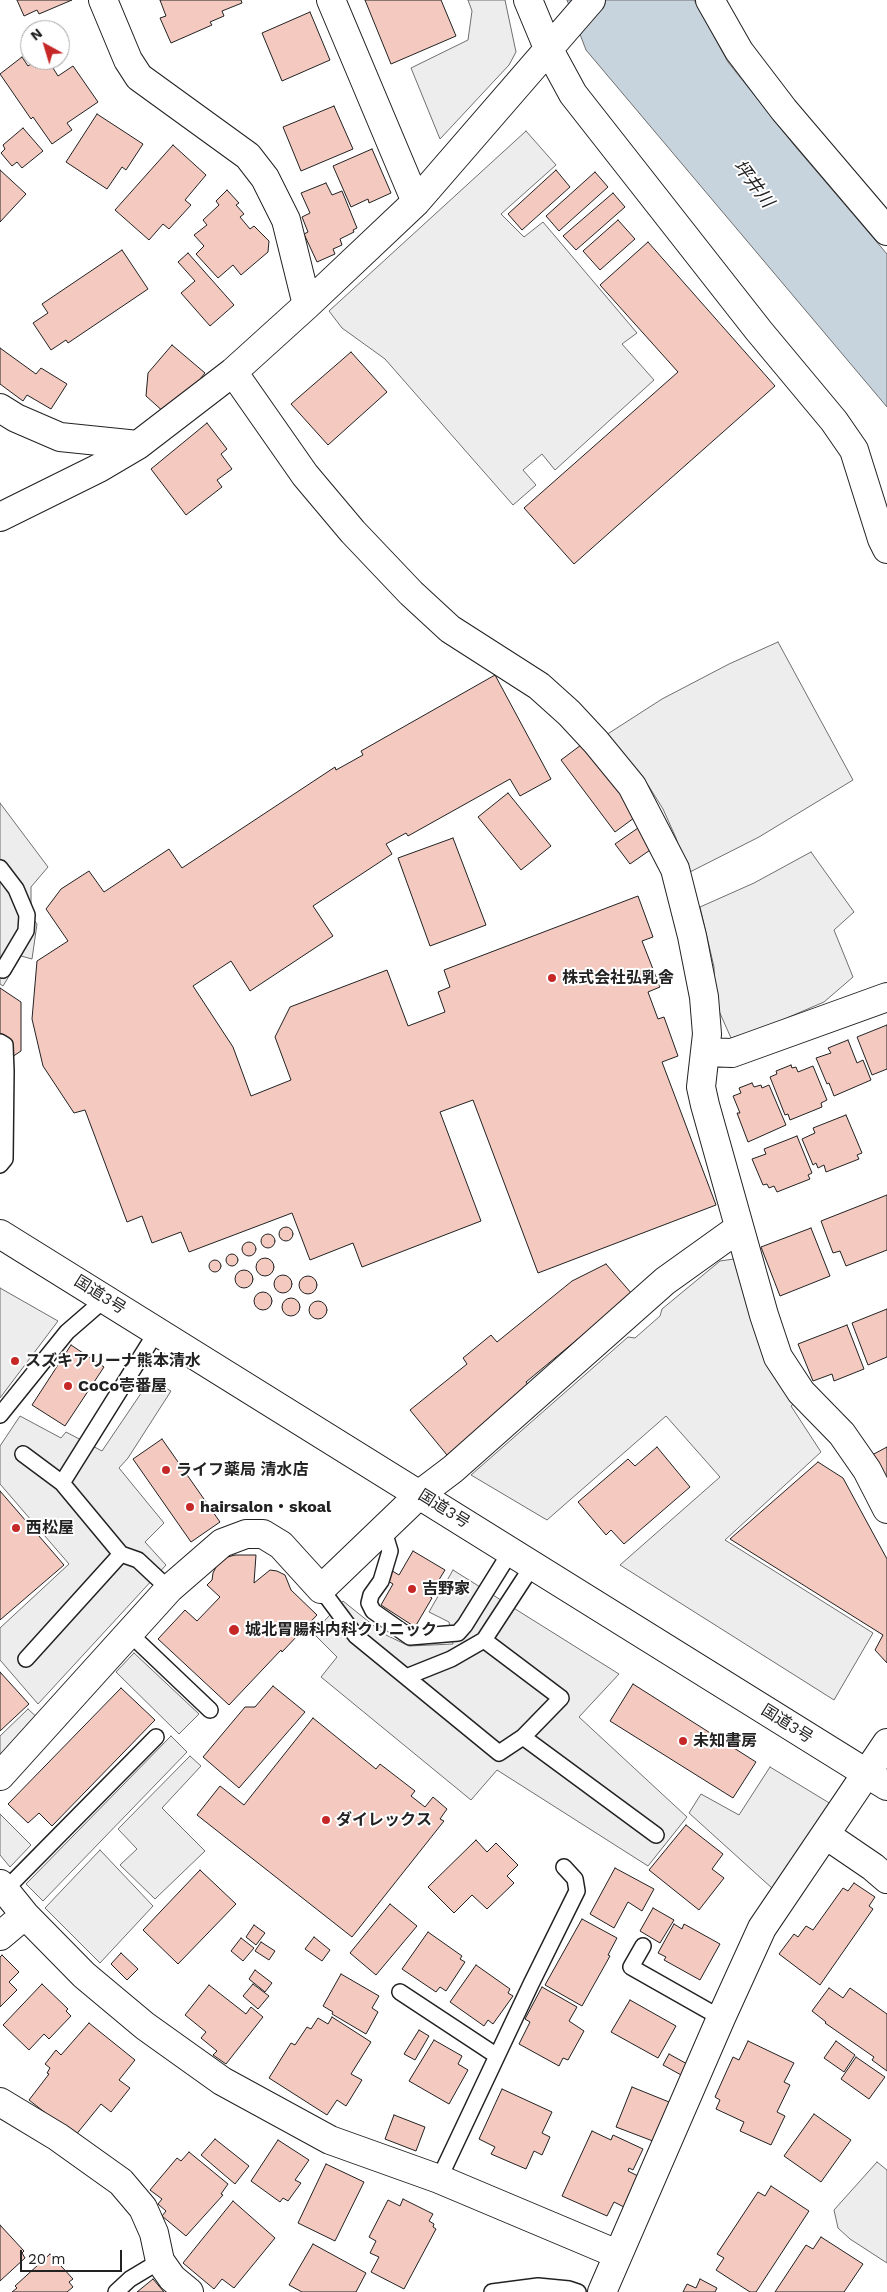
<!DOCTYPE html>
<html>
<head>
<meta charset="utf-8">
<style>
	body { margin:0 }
	#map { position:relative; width:887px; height:2292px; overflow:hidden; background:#fff; font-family:"Work Sans",sans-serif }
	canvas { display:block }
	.north { position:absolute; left:20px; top:20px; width:50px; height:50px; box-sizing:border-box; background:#fff; border:1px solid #a7a7a7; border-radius:50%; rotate:321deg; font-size:14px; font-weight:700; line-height:20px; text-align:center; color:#222 }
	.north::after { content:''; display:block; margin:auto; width:18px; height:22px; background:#c62828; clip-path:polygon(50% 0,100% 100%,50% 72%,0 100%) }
	.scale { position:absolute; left:20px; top:2250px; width:102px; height:22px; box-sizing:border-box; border:2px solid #222; border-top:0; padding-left:6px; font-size:15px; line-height:18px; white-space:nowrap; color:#222; -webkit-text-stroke:4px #fff; paint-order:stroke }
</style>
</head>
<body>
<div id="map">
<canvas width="887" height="2292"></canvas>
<div class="north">N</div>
<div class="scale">20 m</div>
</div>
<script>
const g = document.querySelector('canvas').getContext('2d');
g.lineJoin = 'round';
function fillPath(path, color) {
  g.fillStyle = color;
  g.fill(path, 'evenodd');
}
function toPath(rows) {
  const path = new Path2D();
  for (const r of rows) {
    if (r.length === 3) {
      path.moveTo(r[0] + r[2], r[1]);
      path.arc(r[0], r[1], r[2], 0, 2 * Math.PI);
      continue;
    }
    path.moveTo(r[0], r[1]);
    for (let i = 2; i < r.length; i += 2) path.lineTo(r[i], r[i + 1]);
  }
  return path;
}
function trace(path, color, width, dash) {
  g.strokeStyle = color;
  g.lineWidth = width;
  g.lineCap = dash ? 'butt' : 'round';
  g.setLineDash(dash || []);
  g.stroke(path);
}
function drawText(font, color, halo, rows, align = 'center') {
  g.font = font + ' "Work Sans","Noto Sans JP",sans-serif';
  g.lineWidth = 4;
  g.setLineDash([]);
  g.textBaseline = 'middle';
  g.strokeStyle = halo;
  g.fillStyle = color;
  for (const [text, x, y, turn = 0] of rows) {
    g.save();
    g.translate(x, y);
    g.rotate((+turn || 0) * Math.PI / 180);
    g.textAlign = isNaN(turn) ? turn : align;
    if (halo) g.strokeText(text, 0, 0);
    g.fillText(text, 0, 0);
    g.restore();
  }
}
const parking = toPath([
	[468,0,505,0,516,52,509,65,440,139,411,68,468,40,472,11,468,0],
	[526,131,556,165,501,214,524,237,543,222,637,333,622,344,654,380,555,470,542,454,523,470,536,485,513,505,385,359,342,328,329,311,526,131],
	[778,642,853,780,759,837,688,873,676,838,663,809,648,785,606,735,662,699,729,664,778,642],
	[0,803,48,867,31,887,31,916,37,924,32,959,21,956,3,986,0,984,0,803],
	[811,852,854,912,834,930,853,977,824,1002,761,1029,731,1038,715,1002,714,967,700,907,754,883,811,852],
	[734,1259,796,1402,791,1406,821,1452,725,1540,873,1633,834,1700,620,1565,720,1477,666,1416,547,1520,471,1475,628,1337,635,1338,660,1316,662,1309,720,1261,734,1259],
	[0,1288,58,1321,0,1398,0,1288],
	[150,1380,171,1391,128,1458,119,1468,164,1523,145,1542,166,1565,38,1704,0,1660,0,1628,69,1564,0,1484,0,1446,20,1416,61,1438,66,1432,102,1451,150,1380],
	[453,1570,619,1674,579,1717,687,1817,648,1866,497,1770,471,1800,321,1677,337,1657,313,1633,343,1601,384,1634,409,1646,453,1644,449,1622,429,1612,453,1570],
	[134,1653,199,1714,179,1734,116,1672,134,1653],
	[28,1709,41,1721,0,1766,0,1736,28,1709],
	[171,1736,187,1752,43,1901,26,1884,171,1736],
	[190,1756,201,1766,162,1808,205,1851,155,1899,120,1865,137,1849,118,1829,190,1756],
	[770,1767,831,1804,773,1889,689,1813,701,1794,739,1815,770,1767],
	[0,1814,31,1845,10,1867,0,1855,0,1814],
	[100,1850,153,1906,100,1963,45,1908,100,1850],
	[877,2162,887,2170,887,2263,850,2239,838,2228,834,2210,877,2162]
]);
fillPath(parking, '#ededed');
trace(parking, '#6f6f6f', 1);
const water = toPath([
	[567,0,694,0,728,62,794,145,887,254,887,407,586,50,567,0]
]);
fillPath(water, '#c7d3dd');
trace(water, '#6f6f6f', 1);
const building = toPath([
	[17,0,72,0,39,14,37,10,24,16,17,0],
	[160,0,241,0,242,3,222,11,224,16,210,22,212,25,171,43,160,18,166,16,160,0],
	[365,0,441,0,456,36,391,64,365,0],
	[310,12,330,60,282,81,262,33,310,12],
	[22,57,28,66,37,60,48,60,58,76,73,66,98,102,67,123,72,130,52,144,33,117,31,119,0,74,22,57],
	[334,106,353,149,301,171,283,127,334,106],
	[97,114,143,144,126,170,122,167,107,189,66,162,97,114],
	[23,128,43,151,22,168,17,162,12,166,1,153,5,149,3,145,23,128],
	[173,145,206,175,185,200,191,205,169,229,163,224,149,240,115,210,173,145],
	[372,149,391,193,369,203,368,199,351,207,333,166,372,149],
	[0,170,26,194,0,222,0,170],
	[556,170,570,187,522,230,508,214,556,170],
	[595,172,608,187,559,231,546,216,595,172],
	[326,183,332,195,342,191,357,228,353,230,354,232,340,239,342,245,333,249,335,254,317,262,304,234,308,232,302,217,310,213,301,193,326,183],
	[227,190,239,203,236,205,244,214,240,217,250,229,254,226,269,241,268,252,241,275,233,265,218,278,196,254,204,246,194,235,207,225,203,220,219,205,216,201,227,190],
	[613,193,625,207,576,250,563,236,613,193],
	[618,220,635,239,600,270,583,251,618,220],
	[648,242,775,386,574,564,524,508,678,372,600,285,648,242],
	[122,250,148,289,68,343,66,340,51,350,33,323,48,313,42,304,122,250],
	[188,253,234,305,210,326,181,293,195,281,178,262,188,253],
	[172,345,205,373,182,401,166,414,146,396,148,373,172,345],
	[0,348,36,374,41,368,67,384,51,409,27,395,23,401,0,384,0,348],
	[351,352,387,392,328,445,291,404,351,352],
	[207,423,227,449,221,454,232,469,217,480,222,487,186,515,151,469,207,423],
	[495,675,551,779,520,796,510,779,408,836,406,833,386,844,392,854,313,906,333,936,250,991,231,961,193,986,233,1047,251,1096,291,1080,275,1037,290,1007,387,970,408,1026,445,1012,438,992,450,987,444,970,638,896,653,937,642,941,660,987,648,992,658,1019,664,1017,678,1056,662,1062,716,1205,538,1273,473,1100,440,1112,481,1221,362,1267,353,1243,310,1260,292,1213,189,1252,181,1232,152,1243,142,1216,127,1222,85,1110,74,1113,43,1066,32,1019,37,961,68,941,46,909,61,889,89,871,104,892,169,849,182,868,335,767,336,770,363,755,361,751,495,675],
	[585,742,638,815,615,832,561,760,585,742],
	[508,793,551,846,521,870,478,817,508,793],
	[638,828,653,848,630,864,615,844,638,828],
	[453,838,486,925,430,946,398,858,453,838],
	[0,988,21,1002,21,1051,0,1065,0,988],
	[887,1025,887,1069,872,1075,857,1037,887,1025],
	[848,1040,857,1063,863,1060,871,1080,834,1096,829,1083,827,1084,816,1058,831,1053,828,1048,848,1040],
	[791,1065,792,1068,796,1067,798,1072,813,1066,827,1100,821,1103,822,1107,790,1120,788,1114,785,1115,770,1077,777,1074,776,1071,791,1065],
	[752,1083,754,1087,761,1085,762,1088,769,1085,786,1125,748,1142,737,1113,740,1113,733,1096,741,1093,739,1088,752,1083],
	[846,1115,862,1153,857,1155,859,1159,826,1172,824,1165,818,1168,816,1163,813,1165,802,1139,815,1133,813,1128,846,1115],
	[797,1136,812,1173,808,1175,810,1179,777,1192,774,1186,769,1188,767,1184,763,1185,752,1159,766,1154,764,1149,797,1136],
	[887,1195,887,1250,846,1266,840,1251,833,1253,821,1221,887,1195],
	[286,1234,7],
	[811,1228,830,1276,780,1296,761,1247,811,1228],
	[268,1241,7],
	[249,1249,7],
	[232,1260,6],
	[265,1267,9],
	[215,1266,6],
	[606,1264,632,1294,526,1382,530,1388,447,1455,410,1410,467,1364,463,1358,491,1335,497,1342,572,1281,606,1264],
	[244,1279,9],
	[283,1284,9],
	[308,1285,9],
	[263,1301,9],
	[291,1307,9],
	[318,1310,9],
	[887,1309,887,1357,868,1365,852,1323,887,1309],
	[847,1325,864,1369,834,1381,832,1374,813,1381,798,1344,847,1325],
	[71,1345,104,1367,65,1426,32,1405,71,1345],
	[162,1439,220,1522,191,1542,133,1459,162,1439],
	[657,1447,690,1487,624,1544,611,1530,606,1535,578,1502,628,1459,635,1466,657,1447],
	[887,1447,887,1484,872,1455,887,1447],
	[818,1462,843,1478,887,1559,887,1663,875,1650,883,1635,730,1539,818,1462],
	[0,1491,64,1565,0,1620,0,1491],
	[413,1551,445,1570,429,1596,432,1598,415,1627,381,1605,393,1584,386,1580,389,1569,399,1575,413,1551],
	[235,1555,256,1555,254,1583,270,1570,277,1571,285,1575,291,1590,317,1615,282,1652,281,1650,229,1705,158,1639,185,1610,197,1621,220,1597,207,1585,212,1580,213,1573,217,1565,224,1558,235,1555],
	[0,1672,29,1704,0,1731,0,1672],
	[633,1684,756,1762,733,1798,610,1721,633,1684],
	[273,1686,305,1712,239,1788,203,1757,245,1707,255,1707,273,1686],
	[121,1688,155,1720,52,1826,39,1813,28,1823,8,1804,121,1688],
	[313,1718,376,1769,380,1764,415,1791,411,1796,425,1807,433,1797,447,1809,440,1819,444,1821,352,1937,197,1815,220,1786,244,1805,313,1718],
	[686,1825,723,1854,712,1869,724,1878,699,1910,649,1870,686,1825],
	[476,1840,487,1852,496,1843,518,1865,507,1876,514,1883,487,1909,472,1895,454,1913,428,1887,476,1840],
	[615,1868,654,1889,642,1911,628,1902,614,1928,590,1914,615,1868],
	[200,1870,236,1904,178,1964,143,1930,200,1870],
	[854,1883,875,1897,869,1906,873,1909,820,1985,779,1954,794,1934,798,1937,806,1926,813,1930,843,1888,848,1891,854,1883],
	[390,1904,417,1926,376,1975,350,1953,390,1904],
	[653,1908,674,1920,660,1943,640,1931,653,1908],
	[582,1919,617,1938,608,1955,610,1956,582,2006,545,1985,582,1919],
	[674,1924,682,1929,684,1924,720,1944,700,1980,664,1960,666,1957,658,1953,674,1924],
	[254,1925,265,1933,256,1945,246,1937,254,1925],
	[428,1932,462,1956,460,1959,465,1962,446,1991,440,1987,436,1992,402,1969,428,1932],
	[314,1937,330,1950,322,1961,305,1949,314,1937],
	[241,1938,254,1948,243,1961,231,1951,241,1938],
	[261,1942,275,1951,269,1960,255,1951,261,1942],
	[121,1953,138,1969,127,1980,111,1964,121,1953],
	[2,1955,19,1972,9,1982,17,1990,0,2007,0,1957,2,1955],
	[476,1965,510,1989,508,1993,513,1996,493,2024,488,2020,484,2026,450,2002,476,1965],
	[255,1970,272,1983,265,1992,249,1979,255,1970],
	[341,1974,379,1996,372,2008,378,2012,366,2034,332,2014,333,2012,323,2006,341,1974],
	[42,1984,68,2009,66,2011,71,2016,49,2039,44,2034,29,2050,3,2025,42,1984],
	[253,1984,269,1996,258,2009,243,1996,253,1984],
	[209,1985,246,2014,251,2007,263,2017,226,2064,213,2055,217,2051,201,2038,206,2032,185,2015,209,1985],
	[542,1987,577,2007,569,2021,584,2031,568,2060,563,2058,559,2066,519,2044,530,2022,525,2019,542,1987],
	[829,1988,843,1998,850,1988,887,2014,887,2071,872,2060,874,2057,825,2023,826,2022,812,2011,829,1988],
	[630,2000,676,2026,658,2058,611,2032,630,2000],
	[332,2017,371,2042,351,2074,362,2080,346,2106,337,2100,327,2115,269,2078,291,2043,295,2045,307,2027,311,2029,318,2018,328,2024,332,2017],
	[89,2023,135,2060,119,2080,130,2088,111,2112,101,2104,75,2136,29,2100,49,2074,47,2073,50,2068,45,2064,56,2050,61,2055,89,2023],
	[419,2030,429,2036,415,2060,404,2054,419,2030],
	[434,2040,462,2056,458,2064,468,2070,449,2104,409,2081,434,2040],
	[748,2041,794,2063,784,2082,790,2085,777,2112,785,2116,771,2145,740,2131,744,2122,716,2109,720,2100,715,2097,733,2057,739,2060,748,2041],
	[836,2041,855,2055,844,2072,824,2058,836,2041],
	[669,2054,689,2065,683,2076,663,2065,669,2054],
	[856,2057,885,2077,869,2099,841,2079,856,2057],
	[632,2087,674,2104,658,2143,616,2127,632,2087],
	[502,2089,552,2112,542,2133,550,2137,542,2155,534,2151,526,2169,491,2154,495,2147,479,2139,502,2089],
	[814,2114,851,2140,821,2182,784,2156,814,2114],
	[394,2115,425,2127,416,2151,385,2139,394,2115],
	[592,2131,611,2140,613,2135,643,2149,633,2170,629,2168,628,2171,638,2176,624,2207,614,2202,607,2216,562,2196,592,2131],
	[215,2139,249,2166,235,2184,201,2155,215,2139],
	[278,2140,309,2160,295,2180,301,2183,288,2201,283,2198,280,2202,251,2181,278,2140],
	[189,2152,228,2184,221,2194,223,2195,186,2236,162,2216,166,2211,158,2204,162,2199,150,2190,177,2158,181,2161,189,2152],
	[326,2164,364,2182,335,2241,298,2223,326,2164],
	[771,2186,809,2211,756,2292,750,2292,716,2270,724,2258,717,2254,758,2192,765,2196,771,2186],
	[403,2199,433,2214,429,2221,434,2224,433,2227,436,2229,404,2289,371,2272,379,2257,370,2253,376,2241,369,2237,388,2200,400,2206,403,2199],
	[233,2201,275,2238,234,2288,222,2279,214,2289,183,2263,233,2201],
	[0,2225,24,2251,22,2253,25,2258,0,2281,0,2225],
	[821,2237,863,2264,844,2292,775,2292,806,2245,813,2249,821,2237],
	[313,2244,366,2273,356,2292,302,2292,289,2285,313,2244],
	[50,2254,73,2279,69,2282,73,2287,67,2292,12,2292,17,2288,15,2286,50,2254],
	[153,2279,164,2292,137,2292,153,2279],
	[700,2279,717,2288,715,2292,683,2292,687,2284,696,2288,700,2279]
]);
fillPath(building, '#f3c9c0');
trace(building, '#222', 1);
const service = toPath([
	[0,868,16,889,27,915,26,931,3,970],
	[0,1042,5,1045,6,1071,5,1159,0,1165],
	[0,1415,67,1332,105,1299],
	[23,1454,62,1483,157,1331],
	[62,1483,121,1554,138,1560,169,1589],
	[383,1528,390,1551,381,1581,371,1595,369,1603,373,1611,410,1637,458,1633,465,1625,511,1551],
	[321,1589,356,1636,499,1753,523,1737,561,1698,484,1640],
	[130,1634,210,1710],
	[26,1659,121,1554],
	[406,1677,451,1659,484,1640,533,1565],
	[523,1737,656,1835],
	[5,1890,156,1737],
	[643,1946,631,1967,721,2018],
	[400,1992,497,2056],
	[439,2179,531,1984,577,1891,575,1879,564,1867],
	[116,2292,130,2279,160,2261],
	[492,2292,538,2286,569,2289,578,2292]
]);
const minor = toPath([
	[103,0,128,60,139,77,248,156,265,178,286,220,307,305],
	[331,0,416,202],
	[528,0,548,48,573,94,759,331,834,421,854,450,882,539,887,549],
	[710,0,739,51,784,110,887,231],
	[233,372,305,475,353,532,411,593,450,629,539,686,569,713,596,742,632,786,675,869,692,936,704,997,707,1034,701,1087,705,1105,764,1315,778,1357,801,1392,842,1434,867,1470,887,1509],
	[0,408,16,418,60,437,138,445],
	[0,517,99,468,138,445,233,372,307,305,416,202,591,0],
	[705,1052,732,1053,887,997],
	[0,1776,169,1589,222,1543,246,1534,263,1534,281,1545,321,1589,420,1494,453,1469,665,1281,739,1228],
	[826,1835,873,1867,887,1879],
	[0,1884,25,1915,84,1975,145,2026,222,2081,330,2140,439,2179,617,2254],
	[0,1936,25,1915],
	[0,2102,58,2137,121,2182,143,2208,154,2233,160,2261,172,2278,189,2292],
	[602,2292,721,2018,762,1928,887,1743]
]);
const trunk = toPath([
	[0,1234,887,1786]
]);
trace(service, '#222', 18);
trace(minor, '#222', 30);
trace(trunk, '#222', 30);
trace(service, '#fff', 15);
trace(minor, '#fff', 28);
trace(trunk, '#fff', 28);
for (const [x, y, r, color] of [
	[552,978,5,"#c62828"],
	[15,1361,5,"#c62828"],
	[68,1386,5,"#c62828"],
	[166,1470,5,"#c62828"],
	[190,1507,5,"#c62828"],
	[16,1528,5,"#c62828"],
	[412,1589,5,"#c62828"],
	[234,1630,6,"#c62828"],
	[683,1741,5,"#c62828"],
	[326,1820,5,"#c62828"]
]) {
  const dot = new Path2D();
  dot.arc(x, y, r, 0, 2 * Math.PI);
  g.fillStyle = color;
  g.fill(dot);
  trace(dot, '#fff', 2);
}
drawText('bold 16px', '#222', '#fff', [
	["株式会社弘乳舎",562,978],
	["スズキアリーナ熊本清水",25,1361],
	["CoCo壱番屋",78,1386],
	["ライフ薬局 清水店",176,1470],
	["hairsalon・skoal",200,1507],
	["西松屋",26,1528],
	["吉野家",422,1589],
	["城北胃腸科内科クリニック",245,1630],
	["未知書房",693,1741],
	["ダイレックス",336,1820]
], 'left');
drawText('16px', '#222', '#fff', [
	["国道3号",100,1295,32],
	["国道3号",444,1509,32],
	["国道3号",787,1724,32]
]);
drawText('italic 18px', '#222', '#fff', [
	["坪井川",753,184,53]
]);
</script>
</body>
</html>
